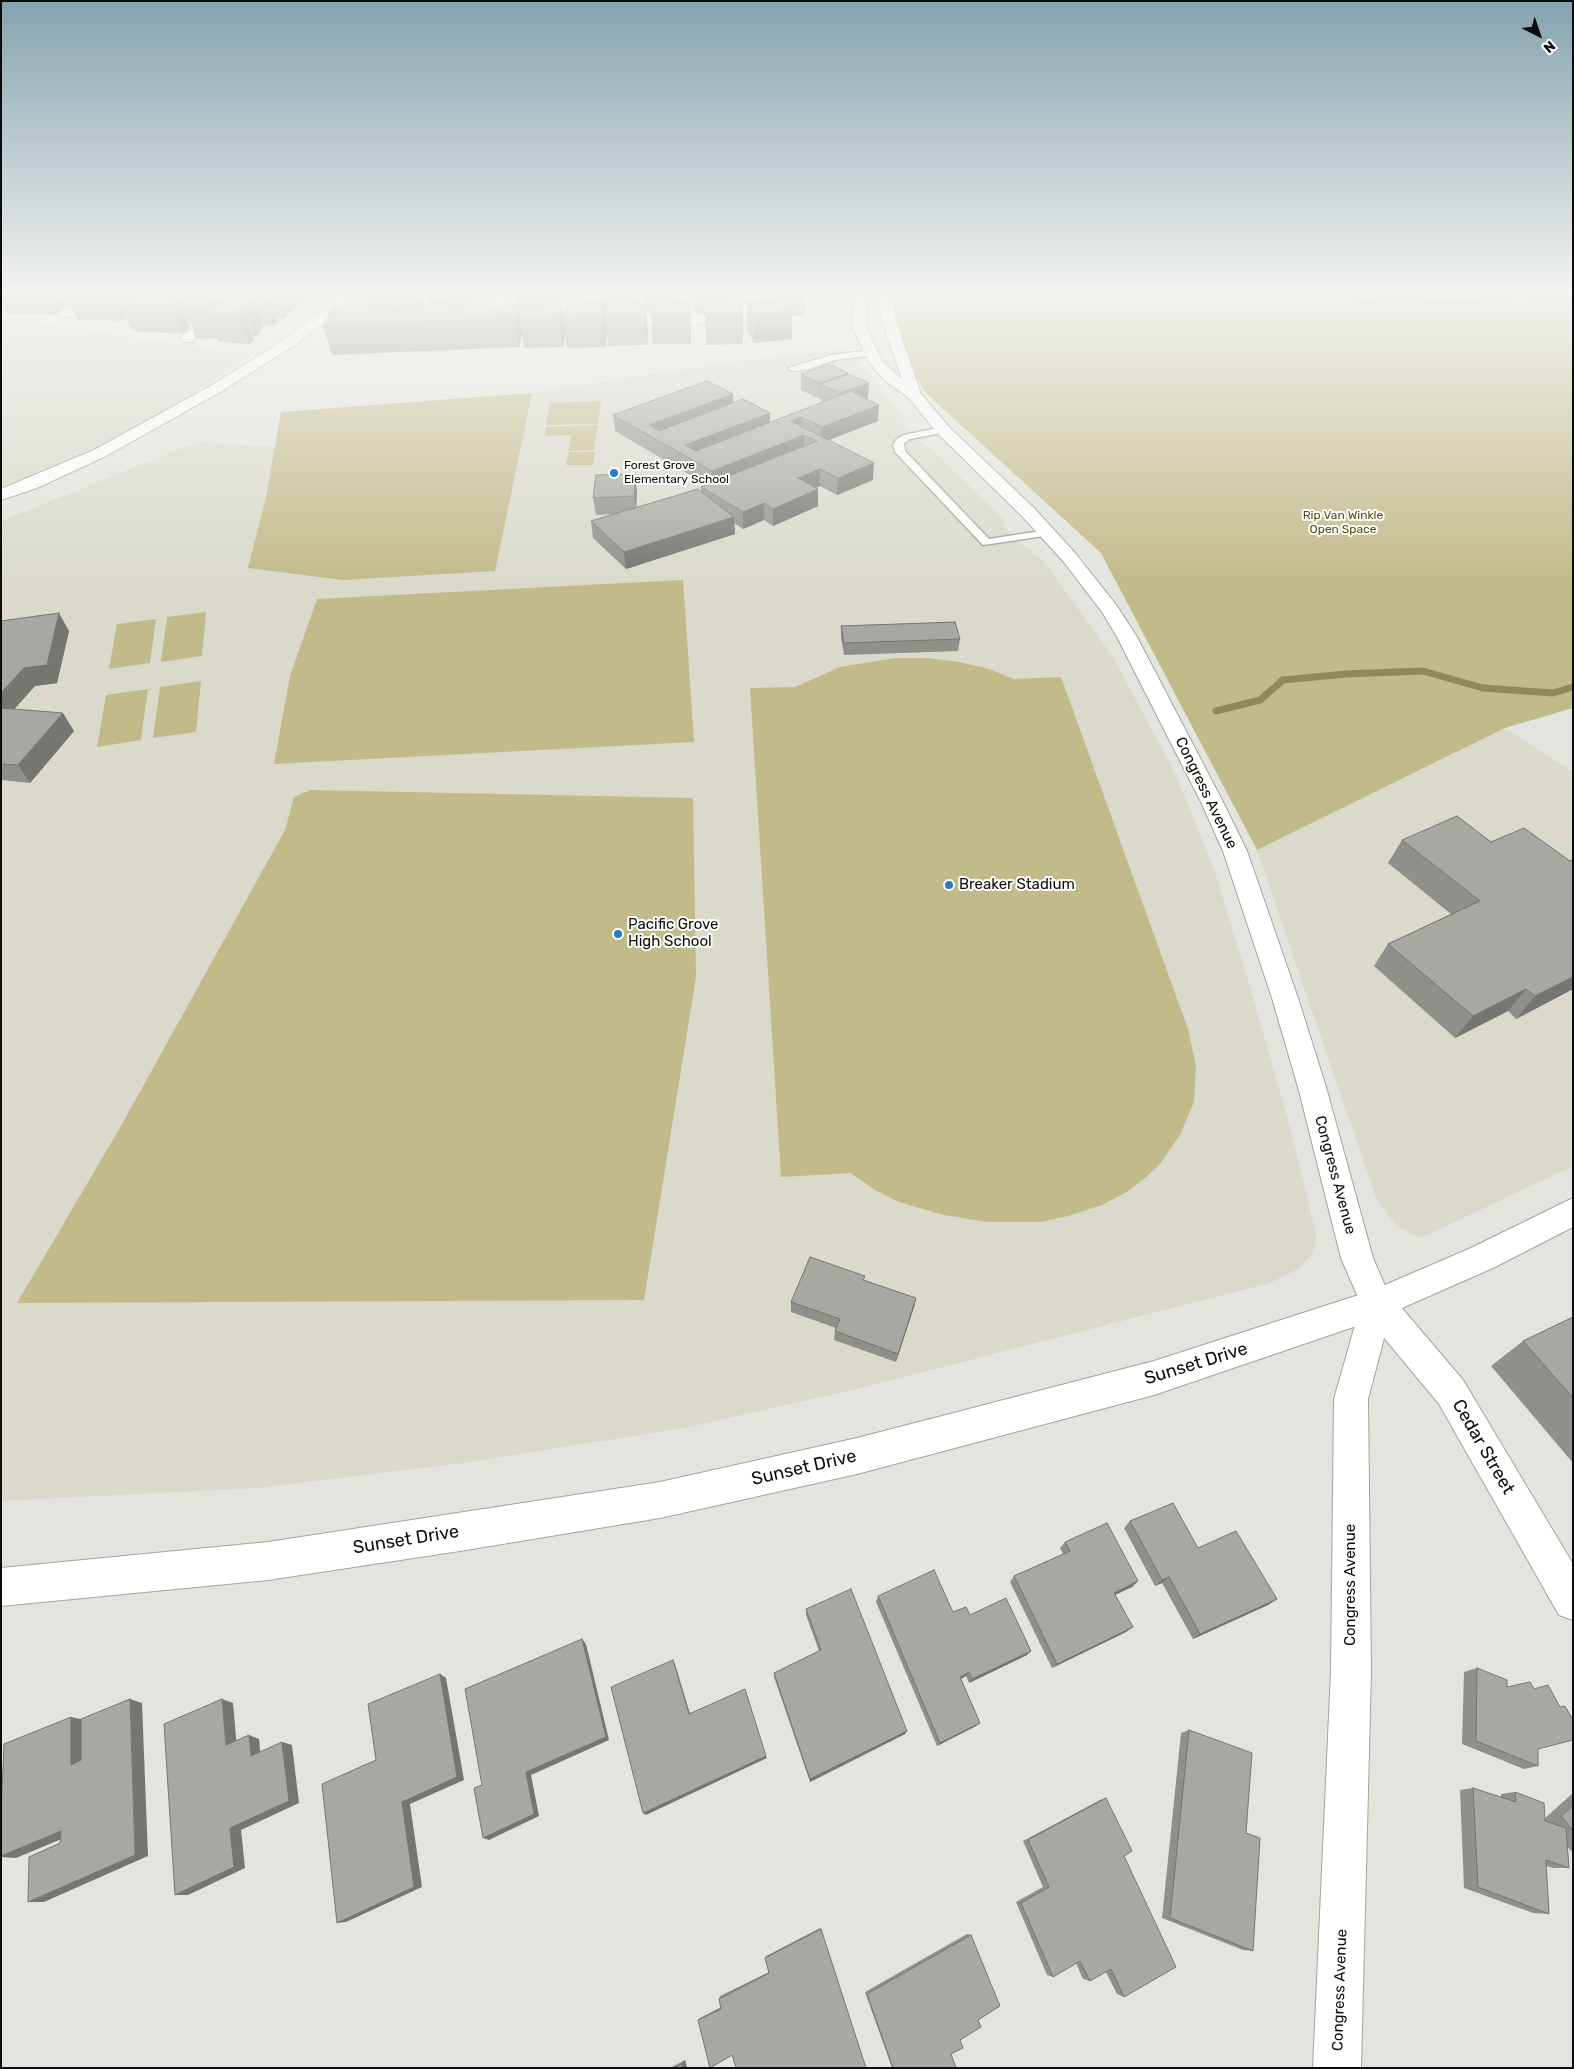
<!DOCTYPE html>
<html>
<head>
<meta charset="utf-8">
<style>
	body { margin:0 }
	#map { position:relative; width:1574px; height:2069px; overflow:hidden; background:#e4e4de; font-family:Rubik,sans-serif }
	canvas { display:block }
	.frame { position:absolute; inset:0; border:2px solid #0c0c0a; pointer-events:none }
	.north { position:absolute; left:1514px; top:10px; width:50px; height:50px; -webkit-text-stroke:4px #fffffe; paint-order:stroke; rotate:139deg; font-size:14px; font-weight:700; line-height:20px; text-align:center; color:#0c0c0a }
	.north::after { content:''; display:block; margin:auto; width:18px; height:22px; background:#0c0c0a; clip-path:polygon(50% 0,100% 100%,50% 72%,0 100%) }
</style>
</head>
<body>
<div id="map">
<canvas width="1574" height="2069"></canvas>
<div class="frame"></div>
<div class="north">N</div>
</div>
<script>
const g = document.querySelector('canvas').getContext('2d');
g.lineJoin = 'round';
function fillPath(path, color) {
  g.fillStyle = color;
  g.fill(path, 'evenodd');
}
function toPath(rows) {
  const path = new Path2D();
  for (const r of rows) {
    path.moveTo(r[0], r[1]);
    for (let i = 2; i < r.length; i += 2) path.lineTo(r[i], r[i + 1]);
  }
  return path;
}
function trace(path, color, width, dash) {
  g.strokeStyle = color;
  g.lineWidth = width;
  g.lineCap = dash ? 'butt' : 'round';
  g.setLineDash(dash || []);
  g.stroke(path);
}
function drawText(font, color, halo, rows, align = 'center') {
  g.font = font + ' Rubik,sans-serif';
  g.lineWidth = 4;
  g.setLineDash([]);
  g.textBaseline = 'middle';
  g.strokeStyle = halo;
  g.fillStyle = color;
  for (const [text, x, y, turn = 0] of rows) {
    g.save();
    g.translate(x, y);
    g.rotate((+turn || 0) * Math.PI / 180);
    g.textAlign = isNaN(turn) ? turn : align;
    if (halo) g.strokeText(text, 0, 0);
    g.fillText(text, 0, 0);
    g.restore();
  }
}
fillPath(toPath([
	[1,317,253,355,143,424,17,486,1,491],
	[843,349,857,357,903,417,904,426,921,442,932,449,1003,519,1006,530,1045,563,1113,657,1175,773,1215,872,1253,997,1293,1138,1316,1235,1313,1253,1298,1269,1270,1283,853,1390,684,1428,464,1463,258,1488,1,1501,1,521,197,442,276,447,281,412,532,393,730,362],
	[1505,728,1573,772,1573,1166,1421,1238,1398,1227,1377,1201,1257,850]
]), '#dad9cc');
fillPath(toPath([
	[887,294,1573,294,1573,708,1505,728,1257,850,1101,553,927,394,912,372,888,318],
	[532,393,495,571,343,580,248,568,266,497,281,412],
	[601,401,598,424,546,425,550,403],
	[598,425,594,450,569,451,571,435,545,436,546,427],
	[569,452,595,452,593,465,566,465],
	[683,580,694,742,274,764,290,676,317,599],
	[206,612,202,656,161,662,167,617],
	[156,619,150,663,109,669,117,624],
	[895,658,927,658,959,662,989,669,1014,679,1061,677,1188,1029,1196,1066,1194,1102,1180,1135,1159,1165,1146,1177,1127,1192,1102,1205,1068,1216,1040,1222,988,1222,944,1215,899,1202,875,1190,851,1173,781,1177,750,688,795,687,840,667],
	[201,681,196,732,153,738,160,687],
	[148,689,141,740,97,747,106,695],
	[310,790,693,798,696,977,644,1300,17,1303,121,1126,285,830,294,797]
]), '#c1bb89');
trace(toPath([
	[1345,294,1362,301,1411,298,1444,302,1501,299,1514,295,1551,300,1573,299]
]), '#8e8958', 5.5);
trace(toPath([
	[1216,711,1260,700,1283,680,1346,674,1423,671,1483,688,1553,693,1573,687]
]), '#8e8958', 7);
const service = toPath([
	[872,350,875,351,875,355,834,360,810,369,792,371,788,368,832,355,872,350],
	[943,427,946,428,946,432,910,439,904,443,905,451,989,539,1047,530,1052,533,1051,535,983,545,895,452,893,445,897,439,904,435,943,427]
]);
const minor = toPath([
	[85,294,100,294,72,317,62,317,60,314,62,311,85,294],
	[236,294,251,294,192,342,182,342,180,339,182,336,236,294],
	[341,294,356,294,327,319,362,320,367,321,369,324,367,327,317,327,298,343,222,391,106,456,37,488,1,500,1,489,94,450,212,385,288,337,341,294],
	[499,294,512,294,496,327,486,327,484,324,499,294],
	[742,294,755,294,747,319,740,323,610,325,603,321,610,317,735,315,742,294],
	[1377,1289,1389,1293,1463,1380,1573,1564,1573,1620,1559,1615,1439,1404,1365,1315,1361,1304,1365,1293,1377,1289]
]);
const tertiary = toPath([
	[855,294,869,294,866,313,867,329,882,361,902,379,881,318,880,294,893,294,895,318,921,394,949,427,1034,508,1075,553,1117,606,1137,637,1224,804,1247,851,1298,998,1326,1087,1373,1258,1393,1304,1368,1399,1371,1671,1361,2068,1313,2068,1331,1671,1334,1399,1361,1304,1341,1258,1298,1087,1272,998,1223,851,1202,804,1117,637,1102,612,1063,561,1022,516,937,433,909,398,883,379,869,362,853,329,852,313,855,294]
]);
const secondary = toPath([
	[1573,1198,1573,1227,1493,1268,1377,1319,1154,1395,857,1474,660,1518,460,1551,268,1580,1,1606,1,1568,268,1542,660,1482,857,1438,1154,1361,1371,1291,1471,1248,1573,1198]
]);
trace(service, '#a4a49e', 3);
trace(minor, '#a4a49e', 2);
trace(tertiary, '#a4a49e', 2);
trace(secondary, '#a4a49e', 2);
fillPath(service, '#fff');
fillPath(minor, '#fff');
fillPath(tertiary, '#fff');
fillPath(secondary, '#fff');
fillPath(toPath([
	[1,294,312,294,310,296,304,296,305,299,283,319,276,318,277,322,272,326,264,325,256,337,253,336,254,340,249,344,219,342,217,338,196,339,190,322,188,322,190,328,182,334,132,331,126,317,121,321,77,320,69,304,68,306,64,306,65,307,56,315,8,314,1,300],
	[360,294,423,294,422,296,423,304,422,308,428,303,426,294,485,294,477,302,473,302,474,306,488,305,489,309,501,308,515,304,513,294,565,294,560,298,558,297,557,302,564,315,583,305,602,301,601,294,639,294,640,305,645,305,648,333,647,345,608,346,607,330,605,347,567,348,565,334,563,347,524,348,522,335,519,347,332,355,323,326,329,318,328,314,363,305],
	[644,294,681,294,681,304,689,303,691,332,691,344,653,344,651,312,646,312],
	[688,294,730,294,730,298,743,315,743,344,706,345,705,313,697,314,688,296],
	[763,294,806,294,805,316,792,316,792,339,754,343,747,330,747,302,763,300],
	[848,373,848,374,868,398,867,399,878,421,829,440,873,480,837,495,820,486,815,488,818,506,773,526,764,520,743,529,734,523,735,534,626,569,593,538,591,521,615,514,596,515,593,498,637,491,636,507,701,491,701,487,707,485,615,431,613,415,733,394,733,403,770,413,770,423,824,402,821,400,821,399,820,399,801,390,801,374],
	[1,621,69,631,57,683,35,686,14,709,74,731,30,783,1,780],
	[841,626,960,639,958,651,844,655,841,637],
	[1402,840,1491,842,1570,861,1573,859,1573,989,1516,1019,1508,1011,1455,1038,1374,966,1388,944,1451,914,1388,863],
	[865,1276,864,1280,916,1298,914,1307,896,1362,834,1340,835,1331,836,1328,791,1312,791,1302],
	[1573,1317,1573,1463,1491,1366,1523,1341],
	[1130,1521,1198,1548,1277,1599,1268,1605,1193,1639,1162,1583,1155,1586,1124,1528],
	[1065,1542,1138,1581,1132,1587,1115,1595,1126,1632,1052,1668,1010,1582,1014,1576,1063,1554,1060,1548],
	[878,1596,953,1612,970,1615,1027,1655,969,1683,966,1676,961,1679,980,1723,976,1726,937,1746,876,1602],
	[806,1609,907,1731,905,1734,810,1782,774,1677,774,1673,819,1651,806,1615],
	[1477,1668,1507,1687,1534,1689,1538,1766,1524,1769,1462,1744,1464,1672],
	[1189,1730,1246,1833,1253,1951,1243,1950,1162,1918,1181,1733],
	[1473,1788,1501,1797,1501,1794,1515,1792,1545,1818,1573,1793,1573,1853,1567,1846,1569,1868,1553,1868,1546,1866,1549,1914,1533,1913,1464,1888,1460,1790],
	[1106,1798,1124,1856,1124,1997,1117,1994,1106,1972,1090,1981,1083,1979,1076,1963,1053,1977,1047,1975,1016,1902,1043,1887,1023,1841,1100,1800],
	[820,1928,821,1929,732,2055,698,2020,700,2018,721,2007,719,1999,720,1996,769,1972,765,1958,766,1956],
	[967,1934,971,1935,978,2020,960,2040,951,2054,956,2068,892,2068,865,1992],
	[685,2060,687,2068,670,2068]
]), '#90908b');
fillPath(toPath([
	[47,294,59,294,65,307,56,315],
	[62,294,65,294,69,304,68,306],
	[110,294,116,294,126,317,121,321],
	[121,294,126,294,130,303,125,303],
	[161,294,169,294,170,297,172,295,175,303,180,299,190,328,182,334,171,306,160,295],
	[188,294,204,294,207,302,195,302,198,310,194,310],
	[215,294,228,294,236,315,225,300,217,299,223,315,217,314,213,303],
	[268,294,277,322,272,326,263,298],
	[275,294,303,294,305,299,283,319],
	[376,294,379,294,384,314,382,318],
	[413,294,423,294,422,296,423,304,418,317],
	[469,294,472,294,475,310,473,317],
	[476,294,485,294,477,302],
	[550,294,557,294,558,298,553,316],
	[560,294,565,294,560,298],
	[601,294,639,294,640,309,605,313,607,330,605,347,601,318,603,307],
	[696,294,730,294,731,311,697,314],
	[255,297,264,325,256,337,246,308],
	[562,302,565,334,563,347,559,319],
	[689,303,691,332,691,344,689,315],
	[518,304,522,335,519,347,514,318],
	[645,305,648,333,647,345,644,317],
	[240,308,242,313,244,311,254,340,249,344,239,316,237,311],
	[792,311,792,339,754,343,754,314],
	[848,373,848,388,821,384,821,399,820,399,820,383],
	[869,383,868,398,840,409,840,393],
	[733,394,733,410,650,436,649,425],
	[879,405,878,421,821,443,822,427],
	[770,413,770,429,686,457,685,445],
	[801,417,800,433,791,421],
	[804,435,804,451,712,488,712,471],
	[874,463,873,480,837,495,838,478],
	[820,469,820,486,798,495,798,478],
	[635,474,637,491,636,513,634,496],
	[818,489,818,506,773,526,773,509],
	[764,503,764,520,743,529,743,512],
	[734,517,735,534,626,569,624,552],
	[59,613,69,631,57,683,35,686,1,724,1,693],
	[63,713,74,731,30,783,18,765],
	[1573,977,1573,989,1516,1019,1535,996],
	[1526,989,1508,1011,1455,1038,1473,1016],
	[916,1298,914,1307,896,1362,898,1354],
	[1169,1577,1162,1583,1155,1586,1162,1580],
	[1138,1581,1132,1587,1108,1598,1114,1593],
	[1277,1599,1268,1605,1193,1639,1200,1634],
	[1133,1627,1126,1632,1052,1668,1057,1664],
	[582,1639,586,1644,609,1740,531,1775,539,1816,489,1840,483,1838,526,1772],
	[1031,1651,1027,1655,969,1683,972,1679],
	[673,1660,675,1664,691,1717,689,1714],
	[969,1672,966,1676,957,1681,960,1677],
	[440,1674,446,1678,464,1780,410,1804,422,1887,346,1922,337,1923,402,1802],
	[130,1699,142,1703,148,1856,44,1902,28,1902,135,1855],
	[222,1699,233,1703,237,1748,226,1745],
	[71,1717,85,1720,85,1767,71,1765],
	[980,1723,976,1726,937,1746,940,1743],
	[907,1731,905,1734,810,1782,810,1779],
	[249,1735,259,1739,261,1759,251,1756],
	[282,1742,292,1745,299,1803,241,1830,245,1868,188,1895,175,1895,230,1828],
	[766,1756,767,1758,646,1815,643,1813],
	[61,1831,76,1833,16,1858,1,1857,1,1856],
	[685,2060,687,2068,683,2068,682,2064]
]), '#767671');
const building = toPath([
	[138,294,161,294,160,295,172,295,168,299,180,299,171,306,120,303,128,297,137,298,142,294,138,294],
	[208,294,224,294,223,295,234,296,236,294,268,294,263,298,255,297,246,308,240,308,237,311,244,311,239,316,209,314,214,309,186,310,193,304,217,306,225,300,217,299,213,303,195,302,208,294],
	[741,298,743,315,705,316,704,302,721,302,721,299,741,298],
	[652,299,669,299,669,304,689,303,689,315,650,316,652,299],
	[625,300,624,305,645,305,644,317,605,317,608,301,625,300],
	[763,300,765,304,787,302,792,311,754,314,747,302,763,300],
	[583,301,603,301,601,318,563,319,566,305,583,305,583,301],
	[542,302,562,302,559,319,519,320,522,308,540,308,542,302],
	[424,303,450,303,448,307,488,305,487,309,501,308,502,305,518,304,514,318,323,326,327,318,335,318,337,314,328,314,333,306,369,305,367,309,392,309,391,312,402,312,404,308,423,308,424,303],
	[829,364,848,373,820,383,801,374,829,364],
	[849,374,869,383,840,393,821,384,849,374],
	[707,381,733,394,649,425,659,431,743,399,770,413,685,445,696,451,851,391,879,405,822,427,801,417,791,421,874,463,838,478,820,469,798,478,818,489,773,509,764,503,743,512,701,487,817,441,804,435,712,471,613,415,707,381],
	[635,474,634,496,593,498,596,475,635,474],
	[698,489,734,517,624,552,591,521,698,489],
	[59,613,47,665,24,668,1,693,1,621,59,613],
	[955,622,960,639,844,643,841,626,955,622],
	[1,708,63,713,18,765,1,764,1,708],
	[1457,816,1491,842,1524,828,1570,861,1573,859,1573,977,1535,996,1526,989,1473,1016,1388,944,1480,901,1402,840,1457,816],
	[810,1257,865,1276,863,1280,916,1298,898,1354,835,1331,840,1319,791,1302,810,1257],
	[1573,1317,1573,1398,1523,1341,1573,1317],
	[1173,1503,1198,1548,1236,1531,1277,1599,1200,1634,1169,1577,1162,1580,1130,1521,1173,1503],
	[1107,1523,1138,1581,1114,1593,1133,1627,1057,1664,1014,1576,1070,1551,1065,1542,1107,1523],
	[934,1570,953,1612,966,1607,970,1615,1006,1598,1031,1651,972,1679,969,1672,960,1677,980,1723,940,1743,878,1596,934,1570],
	[851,1589,907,1731,810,1779,774,1673,821,1650,806,1609,851,1589],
	[582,1639,606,1737,526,1772,534,1814,483,1838,474,1788,482,1785,465,1689,582,1639],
	[673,1660,689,1714,745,1689,766,1756,643,1813,611,1687,673,1660],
	[1477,1668,1507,1680,1507,1687,1530,1682,1534,1689,1548,1685,1560,1707,1565,1706,1573,1720,1573,1740,1538,1749,1538,1766,1476,1741,1477,1668],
	[440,1674,457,1777,402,1802,414,1887,337,1923,322,1784,376,1760,368,1704,440,1674],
	[130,1699,135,1855,28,1902,29,1857,60,1843,61,1831,1,1856,1,1813,4,1744,71,1717,71,1765,81,1760,81,1719,130,1699],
	[222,1699,226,1745,249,1735,251,1756,282,1742,289,1801,230,1828,234,1867,175,1895,164,1724,222,1699],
	[1189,1730,1252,1753,1246,1833,1260,1838,1253,1951,1170,1918,1189,1730],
	[1473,1788,1516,1802,1515,1792,1544,1803,1545,1821,1566,1828,1569,1868,1546,1860,1549,1914,1478,1887,1473,1788],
	[1106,1798,1132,1851,1124,1856,1176,1967,1124,1997,1111,1969,1090,1981,1080,1961,1053,1977,1021,1903,1049,1887,1028,1840,1106,1798],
	[1573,1806,1573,1831,1561,1816,1573,1806],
	[821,1929,866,2068,736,2068,732,2055,710,2068,698,2020,721,2009,719,1999,769,1973,765,1958,821,1929],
	[971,1935,1000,2006,978,2020,981,2027,960,2040,963,2048,951,2054,956,2068,893,2068,867,1994,971,1935],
	[682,2064,683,2068,674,2068,682,2064]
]);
fillPath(building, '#a8a8a2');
trace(building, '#767671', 1);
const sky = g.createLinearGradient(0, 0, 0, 583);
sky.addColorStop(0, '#84a3ae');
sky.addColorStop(0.5, '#f3f3f0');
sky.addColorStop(1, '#f3f3f000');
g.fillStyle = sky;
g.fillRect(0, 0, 1574, 583);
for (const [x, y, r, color] of [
	[614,473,5,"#2b78c8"],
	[949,885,5,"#2b78c8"],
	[618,934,5,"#2b78c8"]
]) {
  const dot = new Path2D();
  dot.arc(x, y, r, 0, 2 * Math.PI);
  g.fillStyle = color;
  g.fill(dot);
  trace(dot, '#fffffe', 2);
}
drawText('12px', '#0c0c0a', '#fffffe', [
	["Forest Grove",624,466],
	["Elementary School",624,480]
], 'left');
drawText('12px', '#534c0f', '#fffffe', [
	["Rip Van Winkle",1343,516],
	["Open Space",1343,530]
]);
drawText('15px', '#0c0c0a', '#fffffe', [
	["Congress Avenue",1206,793,64],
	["Congress Avenue",1335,1175,75],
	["Congress Avenue",1351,1585,-90],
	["Congress Avenue",1340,1990,-88]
]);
drawText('15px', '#0c0c0a', '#fffffe', [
	["Breaker Stadium",959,885],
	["Pacific Grove",628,925],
	["High School",628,942]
], 'left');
drawText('18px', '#0c0c0a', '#fffffe', [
	["Sunset Drive",1196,1364,-17],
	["Cedar Street",1483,1447,60],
	["Sunset Drive",804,1468,-13],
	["Sunset Drive",406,1540,-9]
]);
</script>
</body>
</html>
